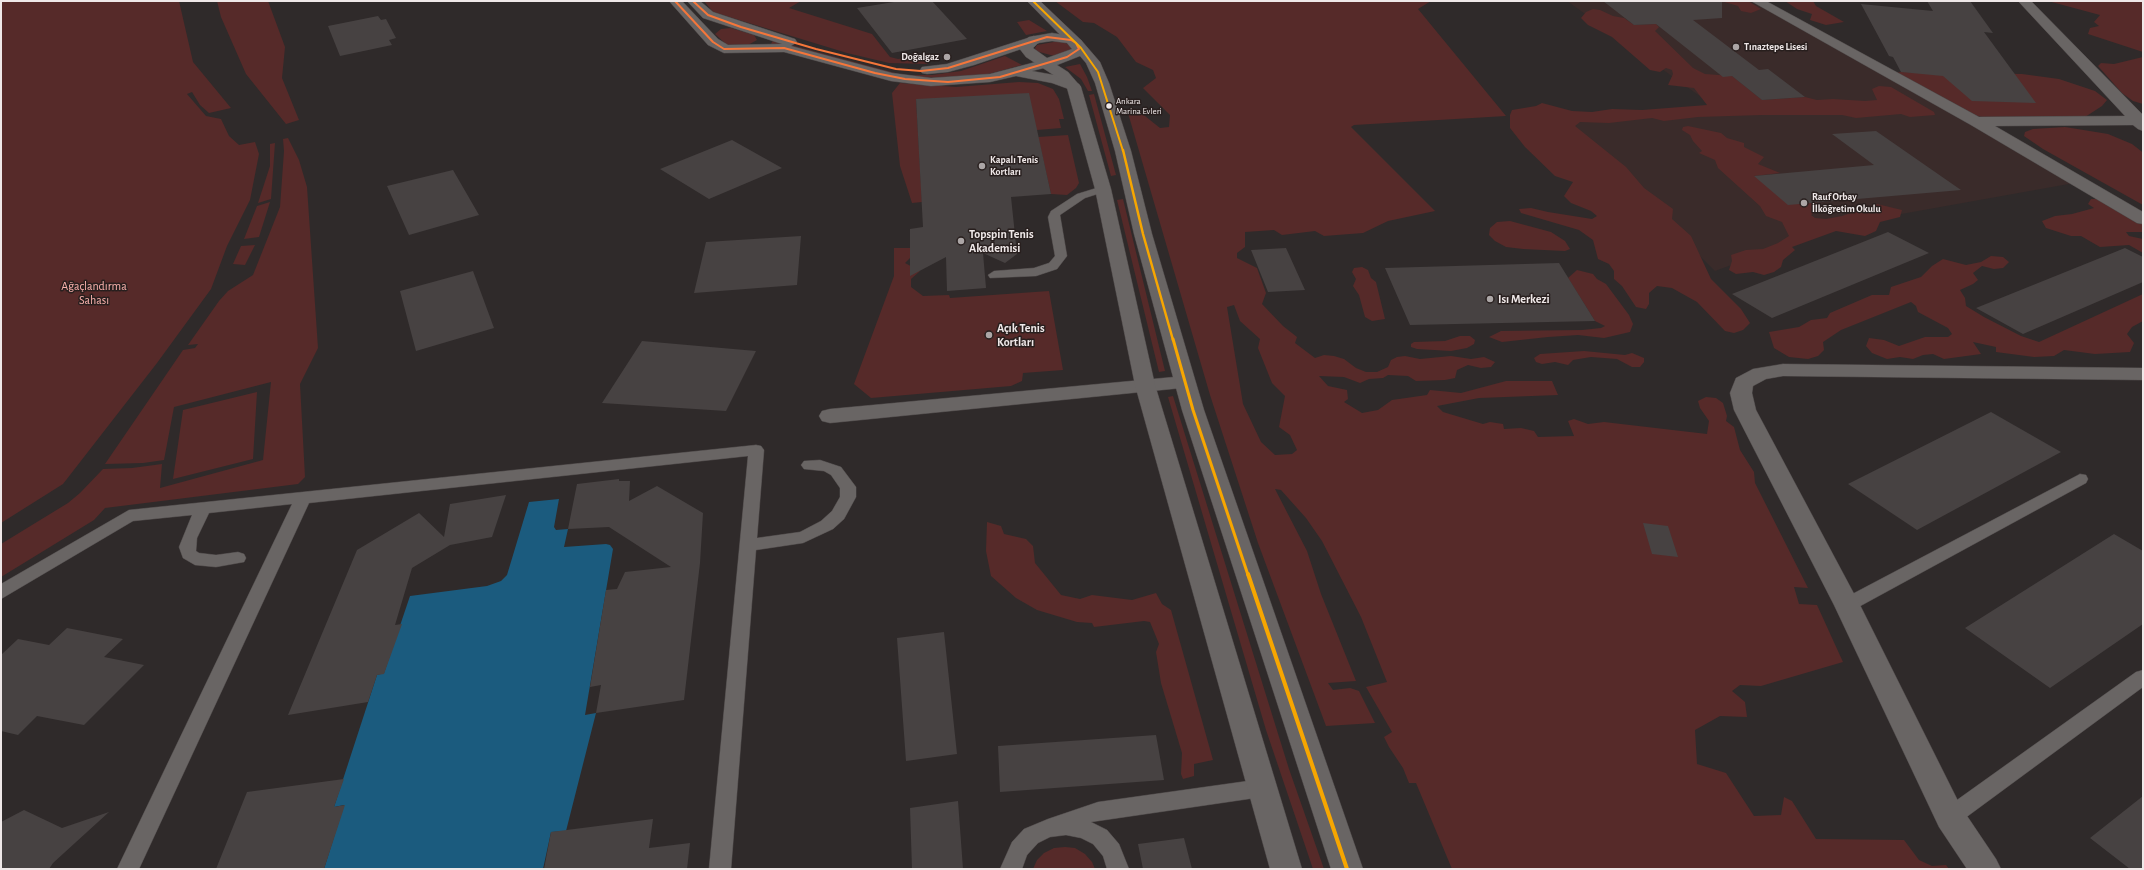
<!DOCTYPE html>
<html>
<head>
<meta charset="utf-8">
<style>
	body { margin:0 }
	#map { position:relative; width:2144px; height:870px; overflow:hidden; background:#2f2a2a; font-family:"Alegreya Sans",sans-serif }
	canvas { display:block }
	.frame { position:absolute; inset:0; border:2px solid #efe8e8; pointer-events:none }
</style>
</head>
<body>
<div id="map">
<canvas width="2144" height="870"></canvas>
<div class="frame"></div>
</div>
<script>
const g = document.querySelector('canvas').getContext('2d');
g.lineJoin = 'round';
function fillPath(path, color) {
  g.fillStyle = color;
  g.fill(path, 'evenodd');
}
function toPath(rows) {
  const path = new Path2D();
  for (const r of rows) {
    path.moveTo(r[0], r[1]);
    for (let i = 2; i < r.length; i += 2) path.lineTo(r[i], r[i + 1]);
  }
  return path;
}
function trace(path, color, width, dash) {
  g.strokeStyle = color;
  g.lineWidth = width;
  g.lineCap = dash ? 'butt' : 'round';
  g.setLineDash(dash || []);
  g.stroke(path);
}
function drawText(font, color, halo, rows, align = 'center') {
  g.font = font + ' "Alegreya Sans",sans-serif';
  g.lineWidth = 3;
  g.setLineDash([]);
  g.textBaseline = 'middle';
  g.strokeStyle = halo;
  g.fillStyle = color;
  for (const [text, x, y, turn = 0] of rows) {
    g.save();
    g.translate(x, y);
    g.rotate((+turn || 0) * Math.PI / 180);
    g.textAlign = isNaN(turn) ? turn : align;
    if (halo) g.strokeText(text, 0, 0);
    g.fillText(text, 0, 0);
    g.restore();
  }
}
fillPath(toPath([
	[1567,1,1757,1,2080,182,1840,225,1715,271,1564,120,1722,112]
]), '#3a2b2a');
fillPath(toPath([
	[1,1,179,1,193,62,231,108,209,113,200,105,192,92,187,94,206,116,221,119,229,136,239,145,255,142,259,154,250,200,227,246,211,289,157,363,63,484,1,523],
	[217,1,268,1,285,47,282,78,299,120,286,124,246,74,221,17],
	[704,1,801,1,789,8,872,34,890,57,898,59,921,56,928,64,889,63,847,53,713,12],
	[1055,1,1431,1,1418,9,1506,116,1354,125,1351,127,1435,211,1388,221,1363,233,1324,236,1315,231,1282,235,1274,230,1245,232,1245,247,1237,253,1237,258,1257,268,1266,293,1262,304,1283,326,1297,337,1295,343,1315,358,1324,355,1334,356,1344,359,1356,368,1366,372,1377,372,1388,367,1391,360,1397,357,1405,356,1420,359,1451,356,1471,359,1484,357,1495,362,1491,367,1481,368,1468,365,1457,370,1455,378,1445,380,1416,381,1408,376,1388,375,1383,378,1369,379,1360,383,1344,377,1319,376,1328,386,1347,390,1348,399,1344,402,1362,413,1378,410,1392,400,1427,395,1430,390,1461,393,1506,381,1552,381,1558,395,1479,398,1437,406,1443,412,1483,424,1490,422,1503,424,1504,429,1521,428,1534,431,1538,437,1574,436,1568,421,1574,419,1588,424,1604,422,1707,434,1709,421,1700,408,1698,401,1706,397,1716,398,1723,403,1727,416,1726,421,1734,427,1740,450,1754,472,1755,483,1808,588,1794,587,1799,604,1817,605,1843,662,1761,686,1740,685,1732,691,1745,702,1747,717,1720,716,1695,730,1697,764,1726,773,1754,816,1781,815,1784,797,1792,801,1816,839,1904,840,1919,860,1932,866,1946,865,1949,869,1452,869,1416,783,1409,783,1403,768,1389,747,1384,737,1392,732,1366,687,1387,682,1361,617,1322,541,1306,518,1281,490,1275,489,1307,551,1321,594,1356,681,1328,683,1333,690,1350,688,1359,691,1375,723,1326,726,1258,543,1210,395,1128,113,1140,112,1160,128,1169,127,1170,115,1143,88,1156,78,1153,70,1136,62,1117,37,1094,23,1083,22],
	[1234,305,1240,321,1260,339,1258,348,1272,383,1285,396,1279,427,1290,435,1297,450,1292,454,1275,455,1261,442,1243,404,1227,307],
	[1721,1,1748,1,1761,9,1751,13,1741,11,1738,6],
	[1785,1,1813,1,1816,6,1844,22,1826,25,1810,20,1812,14,1797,9],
	[2048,1,2143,1,2143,52,2088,34,2090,28,2099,26,2094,22,2100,15],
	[1593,9,1600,10,1613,16,1624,18,1634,25,1656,24,1659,27,1655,31,1693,68,1705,74,1732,76,1762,100,1805,97,1817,100,1833,99,1865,101,1877,100,1872,89,1879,86,1891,87,1934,112,1935,115,1910,117,1901,114,1856,118,1842,115,1762,115,1698,117,1664,121,1652,118,1609,123,1580,122,1575,126,1626,167,1644,188,1673,209,1672,219,1691,236,1711,279,1741,309,1750,323,1743,330,1734,333,1725,331,1697,302,1672,288,1657,286,1649,293,1649,304,1646,309,1636,307,1622,286,1614,279,1614,271,1609,264,1598,259,1593,240,1579,230,1521,213,1519,209,1531,208,1548,212,1592,219,1597,216,1591,211,1571,203,1564,196,1573,182,1555,176,1525,147,1510,128,1510,115,1512,110,1536,106,1542,103,1572,111,1592,112,1612,109,1642,110,1707,105,1694,88,1668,85,1673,74,1672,70,1666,68,1660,72,1650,70,1612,37,1588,25,1581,18,1586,12],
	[1029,20,1047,31,1026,35,1017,22],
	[731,28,754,35,757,40,746,46,727,45,715,34,721,29],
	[773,40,903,75,932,75,961,71,1005,56,1022,65,985,75,935,78,907,76,892,74,784,45,771,44],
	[1059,41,1071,45,1073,49,1054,56,1036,51,1035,48,1037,45],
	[2143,57,2143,104,2133,101,2122,93,2098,66,2101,63,2114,64],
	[1080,64,1087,77,1092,91,1088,91,1081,79,1065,67],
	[1901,72,2022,74,2059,79,2095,91,2107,100,2102,106,2085,117,1987,118,1967,114,1896,73],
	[1019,82,1038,83,1053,89,1059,99,1064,119,1059,119,1061,128,1037,130,916,99,922,202,912,203,900,166,892,93,900,83,956,87],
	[1094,94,1116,175,1111,176,1089,95],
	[1688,126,1721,133,1727,138,1744,143,1744,147,1764,157,1758,164,1780,173,1754,176,1817,202,1820,209,1811,215,1815,218,1826,219,1842,216,1877,204,1902,210,1900,217,1880,222,1876,231,1865,236,1836,231,1792,247,1795,250,1783,260,1781,267,1774,272,1764,275,1753,272,1736,274,1729,270,1732,261,1731,255,1746,250,1763,249,1778,243,1789,236,1782,222,1766,216,1760,206,1718,168,1715,160,1699,153,1702,151,1693,141,1690,135,1682,130,1683,127],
	[2065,127,2108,134,2132,144,2141,151,2143,153,2143,205,2043,149,2024,136,2025,132,2033,129],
	[1068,135,1079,183,1076,188,1067,195,1051,194,1038,137],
	[288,138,299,160,307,187,318,348,300,384,305,477,298,484,105,508,94,520,1,577,1,544,68,503,80,493,103,469,132,468,162,464,160,488,263,460,271,382,174,407,164,460,143,463,105,464,183,350,195,348,198,344,188,345,219,301,228,291,253,275,280,207,284,151,283,139],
	[275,143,271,199,258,203,270,166,270,144],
	[1123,199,1165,371,1159,372,1117,200],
	[2091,199,2104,199,2143,222,2143,232,2126,232,2129,236,2143,239,2143,253,2129,245,2100,247,2081,236,2071,236,2046,228,2042,221,2055,216,2072,214,2094,208,2088,204],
	[270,202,259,237,244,239,257,206],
	[1510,221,1551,232,1565,241,1570,249,1565,251,1523,249,1506,247,1495,241,1489,235,1490,228,1497,222],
	[255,245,245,265,233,264,241,246],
	[894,248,910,248,910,258,905,263,920,271,911,279,911,287,923,296,949,295,950,298,1049,291,1063,370,1023,373,1022,381,1011,386,871,398,854,384,894,276],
	[1991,256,2003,257,2009,262,2003,268,1994,269,1982,266,1973,273,1978,280,1973,284,1960,290,1965,298,1966,306,1984,317,2021,336,2039,342,2143,294,2143,321,2132,327,2127,334,2134,343,2130,352,2095,354,2064,350,2054,356,2034,357,1996,352,1996,347,1973,342,1981,354,1944,359,1933,354,1923,355,1913,359,1900,357,1887,359,1872,353,1866,346,1869,338,1884,340,1899,346,1925,337,1948,337,1952,334,1948,328,1918,312,1916,306,1911,302,1841,330,1823,342,1824,350,1818,356,1808,359,1789,357,1774,348,1769,332,1799,327,1811,320,1827,318,1830,313,1872,295,1889,295,1891,287,1921,277,1932,266,1943,259,1966,265,1981,262],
	[1362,267,1368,270,1371,278,1376,282,1385,319,1372,321,1365,317,1359,295,1353,286,1356,279,1352,272,1354,268],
	[1577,270,1593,274,1597,279,1606,284,1629,315,1633,324,1630,332,1604,338,1578,335,1548,337,1502,342,1489,337,1501,331,1582,330,1601,328,1605,326,1595,321,1568,278],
	[1460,336,1470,336,1475,340,1474,344,1467,348,1451,351,1417,349,1411,347,1411,344,1414,342,1445,341],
	[1584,351,1625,355,1632,353,1644,358,1644,362,1640,367,1632,367,1617,359,1591,357,1573,360,1568,365,1555,362,1542,364,1536,362,1534,358,1540,354],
	[257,392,253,459,173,479,183,410],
	[1173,396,1289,769,1324,869,1313,869,1266,730,1168,397],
	[987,522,1001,526,1004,534,1026,539,1033,546,1035,563,1061,595,1080,599,1092,595,1132,600,1156,593,1162,604,1171,610,1213,760,1194,764,1194,776,1183,779,1181,774,1182,753,1161,683,1156,652,1159,644,1150,622,1144,621,1094,627,1092,623,1077,622,1037,610,1016,598,991,576,986,551],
	[1065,847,1075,848,1085,854,1092,862,1095,869,1033,869,1037,860,1044,853,1054,848]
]), '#562a29');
fillPath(toPath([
	[559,499,554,527,556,530,568,529,564,547,606,544,610,545,613,549,585,715,596,713,566,831,551,832,543,869,324,869,344,805,334,807,377,675,384,673,410,596,487,586,501,581,507,575,529,502]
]), '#1b5b7e');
fillPath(toPath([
	[900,1,932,1,967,39,892,53,857,8],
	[1603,1,1722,1,1722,18,1693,20,1759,70,1768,69,1805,97,1762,100,1732,76,1723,77,1656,24,1634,25],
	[1927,1,1970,1,1993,33,1984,32,2036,103,1972,101,1943,76,1901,72,1893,57,1889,56,1861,4,1933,11],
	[378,16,381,20,386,19,396,38,389,40,392,45,340,56,328,26],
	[1029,93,1051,194,1011,197,1017,254,1005,263,983,253,986,288,947,291,946,257,910,276,910,229,923,227,916,99],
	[1876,131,1961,190,1788,205,1754,176,1874,165,1832,134],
	[732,140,782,168,709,199,660,169],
	[453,170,479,215,409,235,387,186],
	[1888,232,1929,253,1772,318,1732,294],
	[801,236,797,285,694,293,706,242],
	[1286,248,1305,290,1268,292,1251,250],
	[2125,248,2143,257,2143,282,2023,334,1976,308],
	[1559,263,1595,321,1410,325,1385,268],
	[473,271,494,328,416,351,400,291],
	[642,341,756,351,726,411,602,403],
	[1991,412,2061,452,1917,530,1848,484],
	[619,479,619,481,630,481,629,501,657,486,703,513,700,563,684,700,596,713,601,685,590,687,606,590,617,589,625,572,671,567,609,527,568,529,577,484],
	[506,495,492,537,450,545,412,568,395,625,402,624,384,674,377,675,368,702,288,715,357,550,419,513,444,537,450,504],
	[1643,523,1668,526,1678,557,1652,554],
	[2114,534,2143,551,2143,624,2050,688,1965,628],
	[67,628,123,639,104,657,144,665,84,725,37,716,18,735,1,731,1,655,18,639,49,645],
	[944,632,957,754,906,761,897,638],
	[1156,735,1164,780,1000,792,998,746],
	[344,779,334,807,345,805,324,869,216,869,247,792],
	[2143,796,2143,869,2130,869,2090,838],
	[958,801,963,869,912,869,910,808],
	[24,810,62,828,109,812,53,863,49,869,1,869,1,822],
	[653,819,649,848,690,843,687,869,544,869,551,832],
	[1184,838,1192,869,1143,869,1138,844]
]), '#474242');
const lane = toPath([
	[1103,186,1107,187,1109,189,1107,191,1085,198,1060,215,1067,256,1057,269,1036,276,990,278,988,275,994,271,1034,268,1049,263,1055,256,1048,217,1051,211,1077,194,1103,186],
	[756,445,761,446,764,450,757,538,800,532,821,521,832,511,840,497,840,488,831,475,824,471,804,469,801,465,804,461,820,460,841,467,856,487,856,497,844,519,833,529,803,543,756,550,731,869,709,869,748,456,309,503,139,869,117,869,292,504,209,513,197,538,196,551,199,553,216,555,238,552,244,554,246,558,244,562,216,567,195,565,183,558,179,547,192,515,133,521,1,599,1,584,129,510,756,445],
	[2080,474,2086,475,2088,479,2086,483,1853,610,1847,612,1841,610,1838,605,1841,600,2080,474],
	[2143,670,2143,687,1957,824,1950,826,1943,824,1940,817,1943,810,2136,672,2143,670],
	[1262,779,1269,782,1272,788,1269,794,1262,797,1091,822,1107,830,1119,844,1129,869,1107,869,1103,856,1093,844,1081,838,1066,835,1050,837,1038,843,1027,855,1022,869,1000,869,1012,842,1024,829,1048,819,1098,802,1262,779]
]);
const street = toPath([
	[669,1,682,1,718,39,728,45,782,44,703,18,687,1,700,1,713,12,795,39,797,42,791,46,892,73,931,78,990,74,1047,59,1054,63,1052,66,1032,71,1060,76,1079,84,1081,87,1079,90,1074,91,1052,83,1016,76,990,82,931,86,891,81,784,52,724,53,708,45,669,1],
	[1027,1,1040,1,1081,40,1083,43,1081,46,1071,46,1027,1],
	[1751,1,1766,1,1979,117,2125,116,2018,1,2031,1,2143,115,2143,131,2138,129,2133,125,1995,126,2143,212,2143,224,2137,223,1971,125,1751,1],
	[1034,36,1041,40,1039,43,974,65,948,72,927,74,922,73,920,70,922,67,947,64,1034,36],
	[1783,364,2143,368,2143,380,1783,376,1766,379,1753,386,1752,393,1756,410,1860,605,1961,807,1996,859,2001,869,1967,869,1939,827,1834,605,1734,410,1730,393,1736,378,1753,369,1783,364],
	[1185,376,1192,377,1195,382,1192,387,830,423,822,421,819,416,822,411,830,409,1185,376]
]);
const secondary = toPath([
	[1052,33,1071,36,1081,40,1100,62,1109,83,1131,151,1152,234,1204,410,1363,869,1331,869,1182,410,1134,234,1115,151,1095,83,1086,63,1080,56,1057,65,1068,72,1081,87,1111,189,1155,385,1302,869,1270,869,1135,385,1095,189,1067,88,1058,78,1026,57,1019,48,1022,42,1029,37,1052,33],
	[1052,41,1067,43,1072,49,1047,58,1033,48,1038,43,1052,41]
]);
trace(lane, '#4b4646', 1);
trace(street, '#4b4646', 1);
trace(secondary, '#4b4646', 1);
fillPath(lane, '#696564');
fillPath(street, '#696564');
fillPath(secondary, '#696564');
trace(toPath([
	[675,1,713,42,724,49,784,48,875,73,905,79,948,82,1000,77,1067,57,1079,49,1076,43,1071,40,1047,37,948,68,921,71,896,69,816,49,741,27,708,15,693,1]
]), '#f5763a', 2);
trace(toPath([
	[1033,1,1081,48,1098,72,1123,151]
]), '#f7a600', 2);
trace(toPath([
	[1123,150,1143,234,1173,340]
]), '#f7a600', 2.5);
trace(toPath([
	[1173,339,1193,410,1248,575]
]), '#f7a600', 3);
trace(toPath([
	[1248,574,1347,869]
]), '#f7a600', 4);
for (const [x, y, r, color] of [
	[1736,47,4,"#aca6a6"],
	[947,57,4,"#aca6a6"],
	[1109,106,3.5,"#efe8e8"],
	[982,166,4,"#aca6a6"],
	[1804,203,4,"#aca6a6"],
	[961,241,4,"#aca6a6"],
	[1490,299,4,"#aca6a6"],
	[989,335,4,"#aca6a6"]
]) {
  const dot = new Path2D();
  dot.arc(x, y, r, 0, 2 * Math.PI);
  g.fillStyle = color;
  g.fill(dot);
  trace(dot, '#281f1e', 1.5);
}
drawText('9px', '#efe8e8', '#281f1e', [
	["Ankara",1116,101],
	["Marina Evleri",1116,111]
], 'left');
drawText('bold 10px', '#efe8e8', '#281f1e', [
	["Tınaztepe Lisesi",1744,47],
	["Doğalgaz",939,57,"right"],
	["Kapalı Tenis",990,160],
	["Kortları",990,172],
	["Rauf Orbay",1812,197],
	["İlköğretim Okulu",1812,209]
], 'left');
drawText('bold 12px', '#efe8e8', '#281f1e', [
	["Topspin Tenis",969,234],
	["Akademisi",969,248],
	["Isı Merkezi",1498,299],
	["Açık Tenis",997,328],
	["Kortları",997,342]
], 'left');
drawText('12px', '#fcb3ae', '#281f1e', [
	["Ağaçlandırma",94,286],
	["Sahası",94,300]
]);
</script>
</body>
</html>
